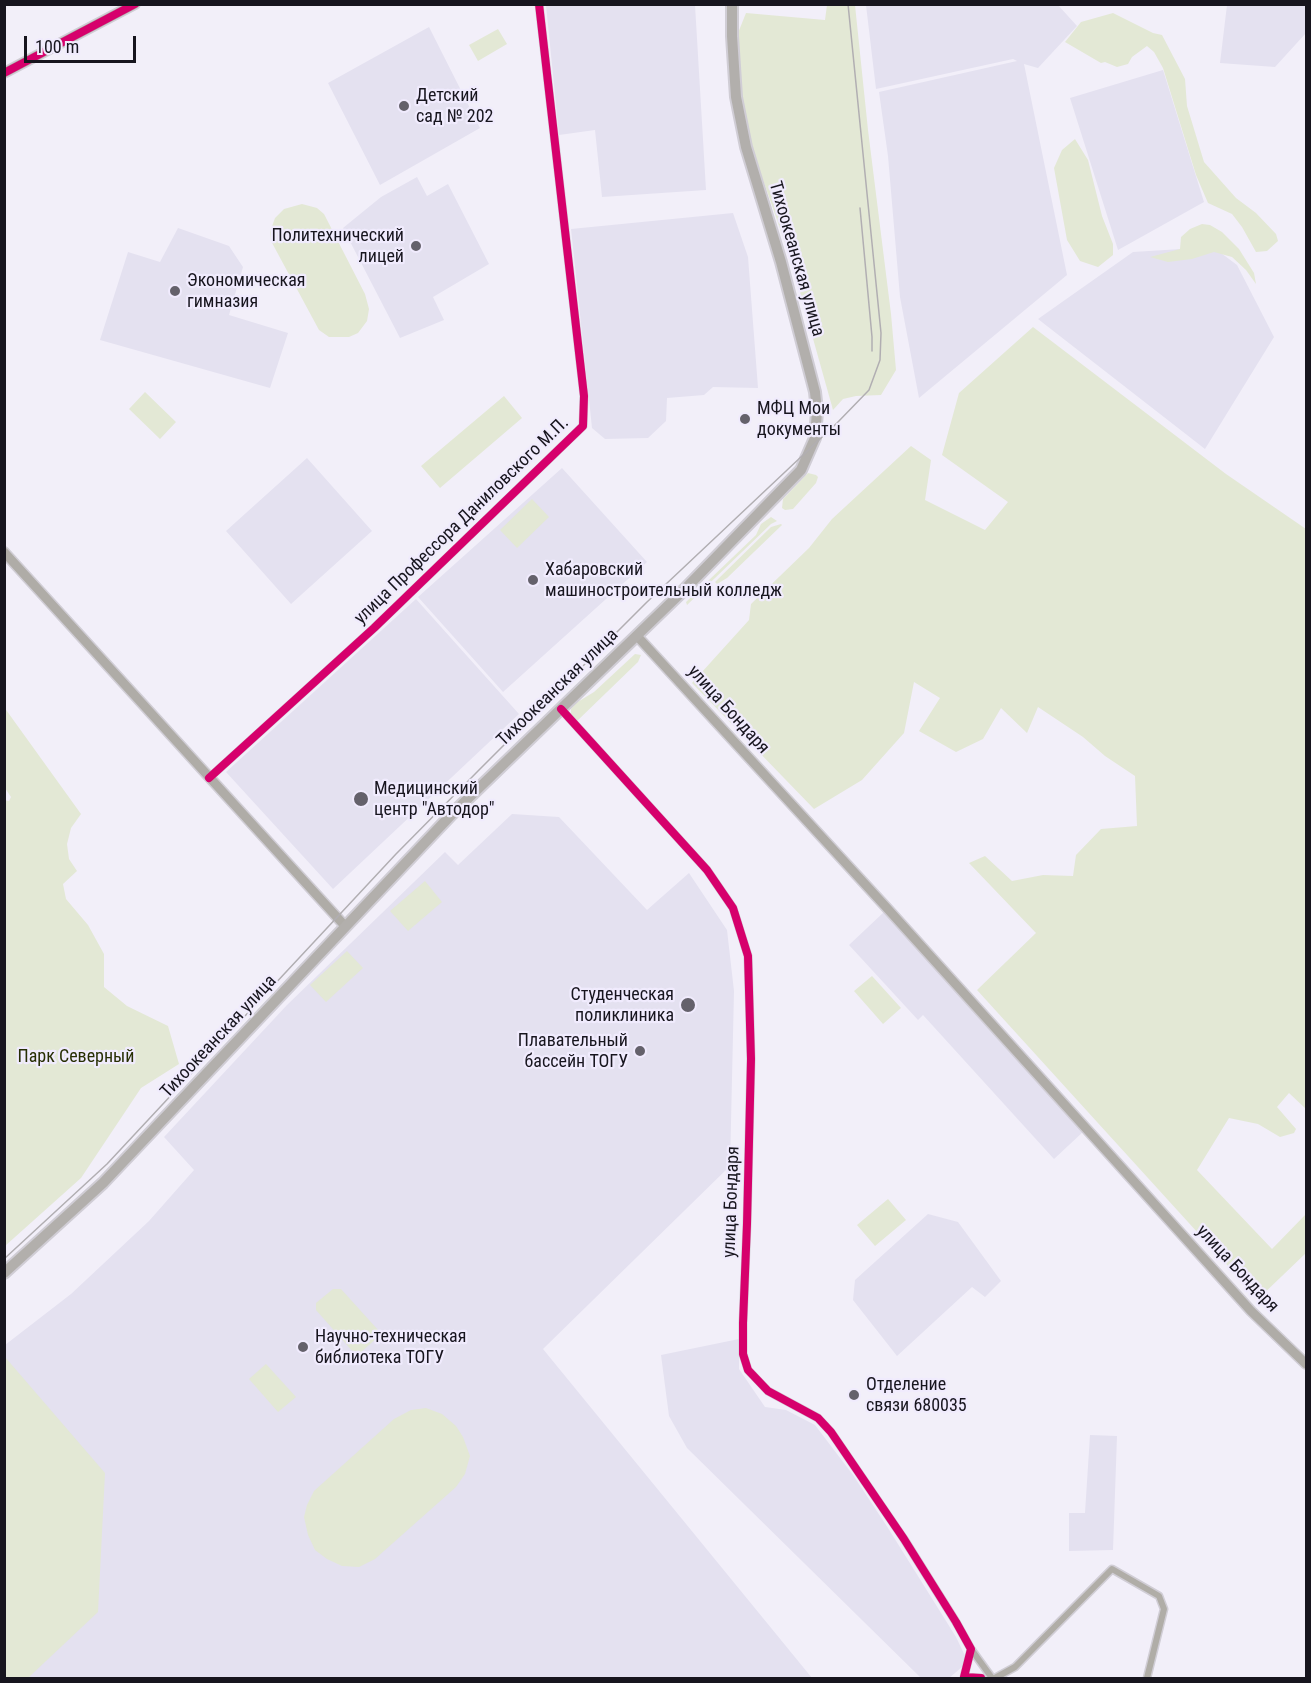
<!DOCTYPE html>
<html>
<head>
<meta charset="utf-8">
<style>
	body { margin:0 }
	#map { position:relative; width:1311px; height:1683px; overflow:hidden; background:#f2eff9; font-family:"Roboto Condensed",sans-serif }
	canvas { display:block }
	.frame { position:absolute; inset:0; border:6px solid #17151e; pointer-events:none }
	.scale { position:absolute; left:24px; top:36px; width:112px; height:27px; box-sizing:border-box; border:3px solid #17151e; border-top:0; padding-left:8px; font-size:18px; line-height:21px; white-space:nowrap; color:#17151e; -webkit-text-stroke:4px #f0ebfd; paint-order:stroke }
</style>
</head>
<body>
<div id="map">
<canvas width="1311" height="1683"></canvas>
<div class="frame"></div>
<div class="scale">100 m</div>
</div>
<script>
const g = document.querySelector('canvas').getContext('2d');
g.lineJoin = 'round';
function fillPath(path, color) {
  g.fillStyle = color;
  g.fill(path, 'evenodd');
}
function toPath(rows) {
  const path = new Path2D();
  for (const r of rows) {
    path.moveTo(r[0], r[1]);
    for (let i = 2; i < r.length; i += 2) path.lineTo(r[i], r[i + 1]);
  }
  return path;
}
function trace(path, color, width, dash) {
  g.strokeStyle = color;
  g.lineWidth = width;
  g.lineCap = dash ? 'butt' : 'round';
  g.setLineDash(dash || []);
  g.stroke(path);
}
function drawText(font, color, halo, rows, align = 'center') {
  g.font = font + ' "Roboto Condensed",sans-serif';
  g.lineWidth = 4.5;
  g.setLineDash([]);
  g.textBaseline = 'middle';
  g.strokeStyle = halo;
  g.fillStyle = color;
  for (const [text, x, y, turn = 0] of rows) {
    g.save();
    g.translate(x, y);
    g.rotate((+turn || 0) * Math.PI / 180);
    g.textAlign = isNaN(turn) ? turn : align;
    if (halo) g.strokeText(text, 0, 0);
    g.fillText(text, 0, 0);
    g.restore();
  }
}
fillPath(toPath([
	[546,5,695,5,706,190,602,197,595,130,559,135],
	[866,5,1058,5,1077,26,1038,68,1024,64,1067,275,919,398,900,297,888,156,879,92,1017,61,1013,59,876,89],
	[1227,5,1306,5,1306,33,1275,67,1220,63],
	[429,27,480,128,380,185,328,83],
	[1163,70,1204,202,1118,250,1070,98],
	[417,177,427,196,448,184,489,264,433,297,444,320,400,338,343,228,381,197],
	[733,213,748,257,758,388,713,387,704,395,667,398,666,421,648,438,605,439,592,428,571,229],
	[178,228,229,246,243,267,229,315,288,333,270,388,100,340,128,252,160,262],
	[1213,247,1237,265,1274,337,1205,449,1038,319,1133,252],
	[307,458,372,531,291,604,226,531],
	[562,468,647,562,503,692,418,597],
	[416,599,519,714,333,889,226,772],
	[512,814,559,817,647,910,689,873,727,930,734,991,730,1166,543,1349,812,1678,5,1678,5,1345,71,1294,149,1221,194,1170,164,1137,287,1005,445,852,458,865],
	[884,912,1084,1131,1054,1159,923,1015,918,1020,849,945],
	[928,1214,958,1222,1001,1281,985,1297,972,1287,897,1356,853,1300,855,1280],
	[739,1339,739,1369,765,1407,786,1410,815,1425,853,1475,888,1528,956,1637,968,1662,949,1678,921,1678,687,1448,669,1416,661,1355],
	[1090,1435,1117,1436,1113,1550,1069,1551,1069,1513,1085,1513]
]), '#e4e1f0');
fillPath(toPath([
	[827,5,855,5,868,130,891,314,896,370,881,395,856,396,843,399,833,410,791,260,755,157,743,112,737,70,736,38,746,13,825,20],
	[1113,13,1153,33,1162,35,1185,79,1187,106,1204,162,1236,198,1256,213,1276,234,1278,241,1267,251,1256,252,1242,227,1232,214,1208,203,1196,175,1163,68,1154,52,1147,46,1132,57,1128,64,1117,67,1105,62,1101,63,1065,42,1081,22],
	[498,29,507,44,478,61,469,45],
	[1075,139,1088,160,1102,216,1113,244,1113,255,1098,267,1080,261,1067,240,1054,168,1062,150],
	[302,204,317,208,324,214,365,294,369,309,367,321,358,333,349,337,329,337,319,330,271,241,270,232,275,218,284,209],
	[1202,224,1210,225,1222,232,1239,249,1254,273,1256,284,1246,270,1232,257,1214,252,1192,259,1168,262,1150,257,1180,249,1181,237,1190,229],
	[1033,327,1226,474,1306,529,1306,1109,1289,1093,1277,1107,1296,1129,1294,1133,1280,1137,1258,1124,1229,1118,1197,1170,1272,1249,1306,1214,1306,1253,1258,1299,977,990,1036,933,969,863,985,856,1012,881,1043,875,1073,876,1076,855,1101,829,1137,826,1135,776,1105,756,1083,737,1038,707,1027,733,1001,708,983,739,956,752,919,731,940,698,914,682,904,733,862,780,814,809,692,683,749,620,751,604,809,548,832,519,911,446,931,460,925,500,985,530,1008,502,942,455,959,393],
	[145,392,176,422,160,439,129,409],
	[504,396,522,418,440,488,421,466],
	[808,473,816,475,818,477,816,483,793,509,785,510,782,508,783,499],
	[532,499,549,517,517,548,500,530],
	[771,517,777,521,771,524,687,605,686,602,756,535,761,524],
	[781,524,782,525,727,578,717,584,715,582,771,527],
	[635,654,641,655,638,662,576,722,571,714,571,709,576,703,594,692],
	[4,707,81,814,71,828,67,844,69,859,77,871,63,884,66,899,88,925,104,954,104,987,127,1006,168,1026,179,1064,141,1088,81,1178,5,1246,4,800,9,801,11,797,5,788],
	[425,881,442,902,408,931,390,911],
	[347,951,363,968,326,1002,310,985],
	[872,976,901,1008,883,1024,854,991],
	[888,1199,906,1220,875,1246,857,1225],
	[333,1289,341,1289,379,1331,378,1337,360,1353,354,1353,316,1310,316,1303],
	[5,1357,105,1473,98,1612,28,1678,5,1678],
	[266,1364,296,1397,278,1412,249,1379],
	[426,1408,442,1414,456,1426,463,1437,470,1456,465,1474,456,1487,375,1559,359,1567,342,1566,327,1559,315,1550,308,1535,304,1517,307,1505,314,1491,394,1419,411,1410]
]), '#e3e8d5');
const street = toPath([
	[561,709,707,870,733,908,748,956,751,1059,747,1224,743,1323,743,1354,748,1370,768,1391,818,1418,831,1432,904,1539,956,1622,971,1649,964,1677,981,1678],
	[209,778,374,628,583,426,584,396,539,4],
	[971,1649,992,1678],
	[995,1678,1015,1667,1112,1569,1159,1596,1164,1609,1147,1678]
]);
const secondary = toPath([
	[4,73,135,4],
	[4,552,345,926],
	[637,636,886,907,1251,1311,1306,1364]
]);
const primary = toPath([
	[4,1273,103,1183,452,814,686,588,801,470,815,438,817,411,815,392,781,262,746,147,736,97,732,36,732,4]
]);
trace(street, '#d0cdd5', 9);
trace(secondary, '#d0cdd5', 12);
trace(primary, '#d0cdd5', 14);
trace(street, '#b0ada7', 6);
trace(secondary, '#afaca7', 9);
trace(primary, '#b2afac', 10);
trace(toPath([
	[860,208,872,337,872,351],
	[4,1259,107,1164,396,854,478,771,647,602,837,423,869,390,880,360,881,333,848,4]
]), '#b1aeb2', 1.5);
trace(toPath([
	[4,73,135,4],
	[561,709,707,870,733,908,748,956,751,1059,747,1224,743,1323,743,1354,748,1370,768,1391,818,1418,831,1432,904,1539,956,1622,971,1649,964,1677,981,1678],
	[209,778,374,628,583,426,584,396,539,4]
]), '#d6006c', 8);
for (const [x, y, r, color] of [
	[404,106,6,"#64616b"],
	[416,246,6,"#64616b"],
	[175,291,6,"#64616b"],
	[745,419,6,"#64616b"],
	[533,580,6,"#64616b"],
	[361,799,8,"#64616b"],
	[688,1005,8,"#64616b"],
	[640,1051,6,"#64616b"],
	[303,1347,6,"#64616b"],
	[854,1395,6,"#64616b"]
]) {
  const dot = new Path2D();
  dot.arc(x, y, r, 0, 2 * Math.PI);
  g.fillStyle = color;
  g.fill(dot);
  trace(dot, '#f0ebfd', 2);
}
drawText('18px', '#17151e', '#f0ebfd', [
	["Детский",416,96],
	["сад № 202",416,117],
	["Политехнический",404,236,"right"],
	["лицей",404,257,"right"],
	["Экономическая",187,281],
	["гимназия",187,302],
	["МФЦ Мои",757,409],
	["документы",757,430],
	["Хабаровский",545,570],
	["машиностроительный колледж",545,591],
	["Медицинский",374,789],
	["центр \"Автодор\"",374,810],
	["Студенческая",674,995,"right"],
	["поликлиника",674,1016,"right"],
	["Плавательный",628,1041,"right"],
	["бассейн ТОГУ",628,1062,"right"],
	["Научно-техническая",315,1337],
	["библиотека ТОГУ",315,1358],
	["Отделение",866,1385],
	["связи 680035",866,1406]
], 'left');
drawText('18px', '#17151e', '#f0ebfd', [
	["Тихоокеанская улица",796,259,74],
	["улица Профессора Даниловского М.П.",462,521,-44],
	["Тихоокеанская улица",558,688,-44],
	["улица Бондаря",728,710,48],
	["Тихоокеанская улица",219,1037,-47],
	["улица Бондаря",732,1202,-88],
	["улица Бондаря",1237,1269,47]
]);
drawText('18px', '#272f03', '#f0ebfd', [
	["Парк Северный",76,1057]
]);
</script>
</body>
</html>
